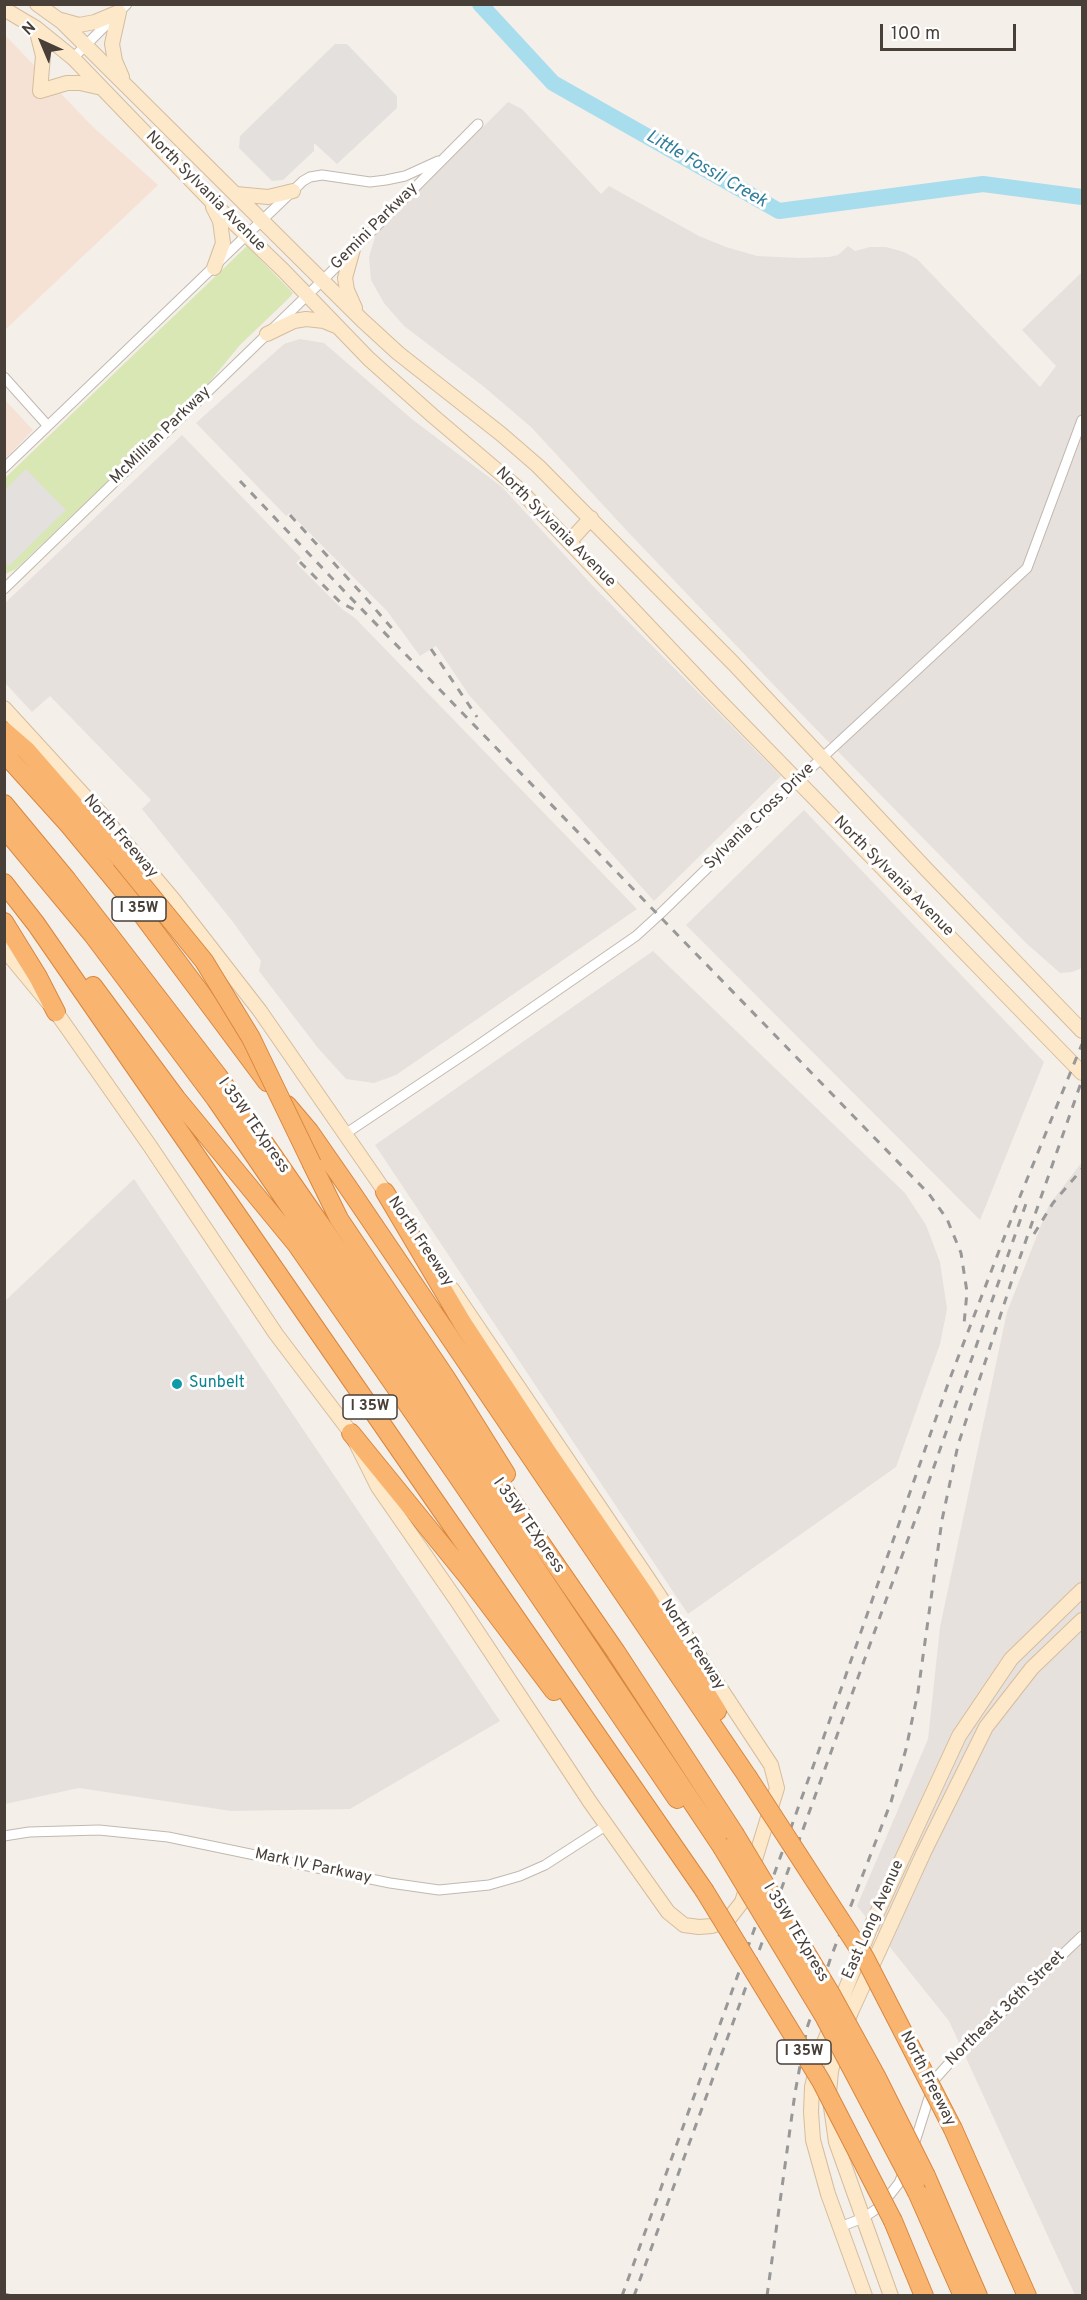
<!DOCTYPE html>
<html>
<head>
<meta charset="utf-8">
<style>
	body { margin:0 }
	#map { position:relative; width:1087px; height:2300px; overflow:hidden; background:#f4efe9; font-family:Overpass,sans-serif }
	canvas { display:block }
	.frame { position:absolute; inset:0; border:6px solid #483f38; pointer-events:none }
	.north { position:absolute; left:12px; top:12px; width:60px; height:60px; -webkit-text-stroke:4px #fff; paint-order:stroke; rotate:316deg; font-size:16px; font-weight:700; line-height:24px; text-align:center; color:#483f38 }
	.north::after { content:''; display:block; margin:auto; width:21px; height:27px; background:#483f38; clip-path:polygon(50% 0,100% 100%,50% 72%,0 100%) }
	.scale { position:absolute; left:880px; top:24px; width:136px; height:27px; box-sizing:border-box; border:3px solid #483f38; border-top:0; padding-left:8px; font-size:18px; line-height:21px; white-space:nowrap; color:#483f38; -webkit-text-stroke:4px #fff; paint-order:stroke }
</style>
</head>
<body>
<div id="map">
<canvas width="1087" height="2300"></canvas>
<div class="frame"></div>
<div class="north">N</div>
<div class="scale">100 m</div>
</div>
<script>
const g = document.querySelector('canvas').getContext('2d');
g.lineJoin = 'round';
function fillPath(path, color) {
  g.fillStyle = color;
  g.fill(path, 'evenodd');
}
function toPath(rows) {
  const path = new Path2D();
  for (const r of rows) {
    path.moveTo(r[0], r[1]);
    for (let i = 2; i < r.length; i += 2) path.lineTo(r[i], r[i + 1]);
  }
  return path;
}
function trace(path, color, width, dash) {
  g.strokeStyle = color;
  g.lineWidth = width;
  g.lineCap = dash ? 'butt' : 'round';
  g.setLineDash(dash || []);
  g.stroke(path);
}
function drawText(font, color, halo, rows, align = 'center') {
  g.font = font + ' Overpass,sans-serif';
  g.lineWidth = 6;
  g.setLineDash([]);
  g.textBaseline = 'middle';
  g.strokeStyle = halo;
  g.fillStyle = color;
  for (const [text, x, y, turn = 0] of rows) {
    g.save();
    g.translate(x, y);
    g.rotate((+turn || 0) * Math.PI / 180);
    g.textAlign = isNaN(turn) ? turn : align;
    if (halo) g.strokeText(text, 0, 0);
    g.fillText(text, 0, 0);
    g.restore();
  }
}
fillPath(toPath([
	[5,35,92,126,158,185,5,330],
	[5,400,33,430,5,459]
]), '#f5e2d5');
fillPath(toPath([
	[508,102,522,109,601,194,609,186,699,236,726,247,757,256,799,258,829,257,838,255,848,246,855,251,870,247,886,247,904,252,917,259,1040,387,1056,366,1022,330,1082,272,1082,968,1072,972,1060,973,1026,943,810,723,628,532,531,427,483,386,404,326,384,303,371,280,369,257,376,234],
	[300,339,324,343,413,420,502,487,592,585,781,776,654,901,469,695,436,646,420,656,387,611,290,513,286,516,196,423,284,344],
	[182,435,301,558,296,563,342,609,355,618,637,909,396,1075,374,1083,346,1079,318,1048,259,971,261,961,233,922,142,809,151,800,50,696,32,712,5,683,5,603],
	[804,810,1044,1062,980,1220,686,925],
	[653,951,905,1193,926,1225,940,1262,947,1309,940,1344,896,1467,688,1614,375,1145],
	[1082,1162,1082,2295,1075,2295,949,2021,857,1906,928,1739,940,1627,1007,1312,1049,1205],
	[134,1179,500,1721,350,1809,231,1811,79,1788,5,1804,5,1301]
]), '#e7e1de');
fillPath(toPath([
	[247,246,291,291,293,293,289,298,240,345,202,391,16,569,5,574,5,478]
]), '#d8e7b3');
fillPath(toPath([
	[335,44,347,44,397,96,397,108,337,164,314,143,314,151,283,180,272,181,239,148,240,136],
	[26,469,66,510,9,566,5,561,5,490]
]), '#e3e0de');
trace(toPath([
	[480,4,553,83,779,211,983,184,1082,197]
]), '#a8ddee', 16);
const minor = toPath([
	[73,58,127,4],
	[4,377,48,426],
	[4,468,303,181,310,177,322,175,370,182,386,180,405,176,438,161],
	[4,589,323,280,478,124],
	[345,1134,474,1048,636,936,659,915,797,781,1027,568,1082,420],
	[4,1836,29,1832,99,1830,168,1837,390,1883,439,1890,489,1885,520,1876,545,1865,607,1825],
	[913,2148,935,2079,952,2060,1082,1936],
	[840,2227,863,2218,881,2206,899,2183,905,2169]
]);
const secondary = toPath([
	[37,4,62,22,362,320,398,353,501,434,538,466,734,664,927,870,1082,1031],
	[4,9,36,28,73,58,210,200,283,270,369,359,433,416,519,489,713,694,1082,1073],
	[119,12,112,44,115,61,122,77],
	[61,20,79,25,95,22,119,12],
	[36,28,43,56,40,91,67,83,80,83,102,88],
	[236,194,268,197,293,191],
	[213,207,220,221,223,243,214,268],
	[353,249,345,278,347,290,355,308],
	[267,334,294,321,306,319,324,321,336,326],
	[570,541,591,518],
	[4,708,101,814,173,899,260,1011,390,1199],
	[4,949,56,1012,150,1146,276,1334,351,1433,378,1487,457,1601,590,1802,668,1912,684,1925,699,1927,712,1926,728,1920,742,1902,777,1788,771,1765,647,1577,452,1289],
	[865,2296,828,2194,813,2140,811,2112,812,2087,821,2050,872,1924,959,1736,1011,1659,1082,1590],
	[891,2296,836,2142,829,2093,831,2071,837,2047,851,2012,924,1852,986,1727,1032,1668,1082,1620]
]);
const motorway = toPath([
	[4,731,26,750,121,859],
	[4,753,69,825,132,901,267,1082],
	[4,804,67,880,218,1076,616,1652,734,1833],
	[4,828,93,935,215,1098,479,1483,722,1847],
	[4,883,36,924,704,1890],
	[4,922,38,977,56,1012],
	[93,986,176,1098,297,1245,456,1474,677,1799],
	[287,1105,309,1131,352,1193,747,1776],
	[312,1164,339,1219,446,1378,506,1474],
	[385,1192,463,1324,547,1452,645,1595,717,1711],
	[351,1433,468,1577,554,1691],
	[953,2129,1027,2296],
	[926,2176,978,2296],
	[917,2192,963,2296],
	[893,2221,924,2296]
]);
trace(minor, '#c2b8af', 11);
trace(secondary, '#d5bd9d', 16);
trace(motorway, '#d9873f', 20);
trace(minor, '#fff', 9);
trace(secondary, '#fde8ca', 14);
trace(motorway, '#f9b56f', 18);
trace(toPath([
	[240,481,346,593,929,1194,947,1219,961,1253,967,1292,964,1324],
	[290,515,363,595,396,633],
	[300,562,341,603,359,612],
	[431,649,477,717],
	[1034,1234,1053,1203,1082,1169],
	[4,2294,12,2296],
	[622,2296,841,1689,949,1381,1019,1199,1082,1044],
	[634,2296,923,1498,1028,1198],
	[767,2296,795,2093,807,2028,831,1957,891,1802,906,1749,918,1692,942,1520,958,1445,1011,1283,1082,1080]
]), '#989898', 3, [8, 8]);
const motorwayBridge = toPath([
	[121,859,204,961,251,1038,312,1164],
	[747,1776,865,1958,953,2129],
	[734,1833,832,1996,876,2076,926,2176],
	[722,1847,824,2016,917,2192],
	[704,1890,821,2081,893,2221]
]);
trace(motorwayBridge, '#d9873f', 20, []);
trace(motorwayBridge, '#f9b56f', 18);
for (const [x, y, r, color] of [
	[177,1384,6,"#0f9aa8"]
]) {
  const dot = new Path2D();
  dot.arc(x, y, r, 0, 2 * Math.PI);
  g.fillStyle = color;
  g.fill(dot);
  trace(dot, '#fff', 2);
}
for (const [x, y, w] of [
	[139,909,54],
	[370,1407,54],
	[804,2052,54]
]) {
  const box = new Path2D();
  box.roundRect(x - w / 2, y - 12, w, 24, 4.5);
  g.fillStyle = '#fff';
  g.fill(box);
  trace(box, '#483f38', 1.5);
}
drawText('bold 15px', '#483f38', null, [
	["I 35W",139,909],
	["I 35W",370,1407],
	["I 35W",804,2052]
]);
drawText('16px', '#483f38', '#fff', [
	["North Sylvania Avenue",205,192,45],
	["Gemini Parkway",375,227,-45],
	["McMillian Parkway",161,436,-44],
	["North Sylvania Avenue",555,528,45],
	["Sylvania Cross Drive",760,817,-44],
	["North Freeway",120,837,49],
	["North Sylvania Avenue",893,877,45],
	["I 35W TEXpress",253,1126,55],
	["North Freeway",420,1242,56],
	["I 35W TEXpress",528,1526,55],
	["North Freeway",692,1645,57],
	["Mark IV Parkway",313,1867,12],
	["East Long Avenue",874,1920,-66],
	["I 35W TEXpress",795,1933,59],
	["Northeast 36th Street",1006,2009,-44],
	["North Freeway",927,2079,63]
]);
drawText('16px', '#0d838f', '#fff', [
	["Sunbelt",189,1384]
], 'left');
drawText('italic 18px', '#2f7d99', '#fff', [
	["Little Fossil Creek",706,170,30]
]);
</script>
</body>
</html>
